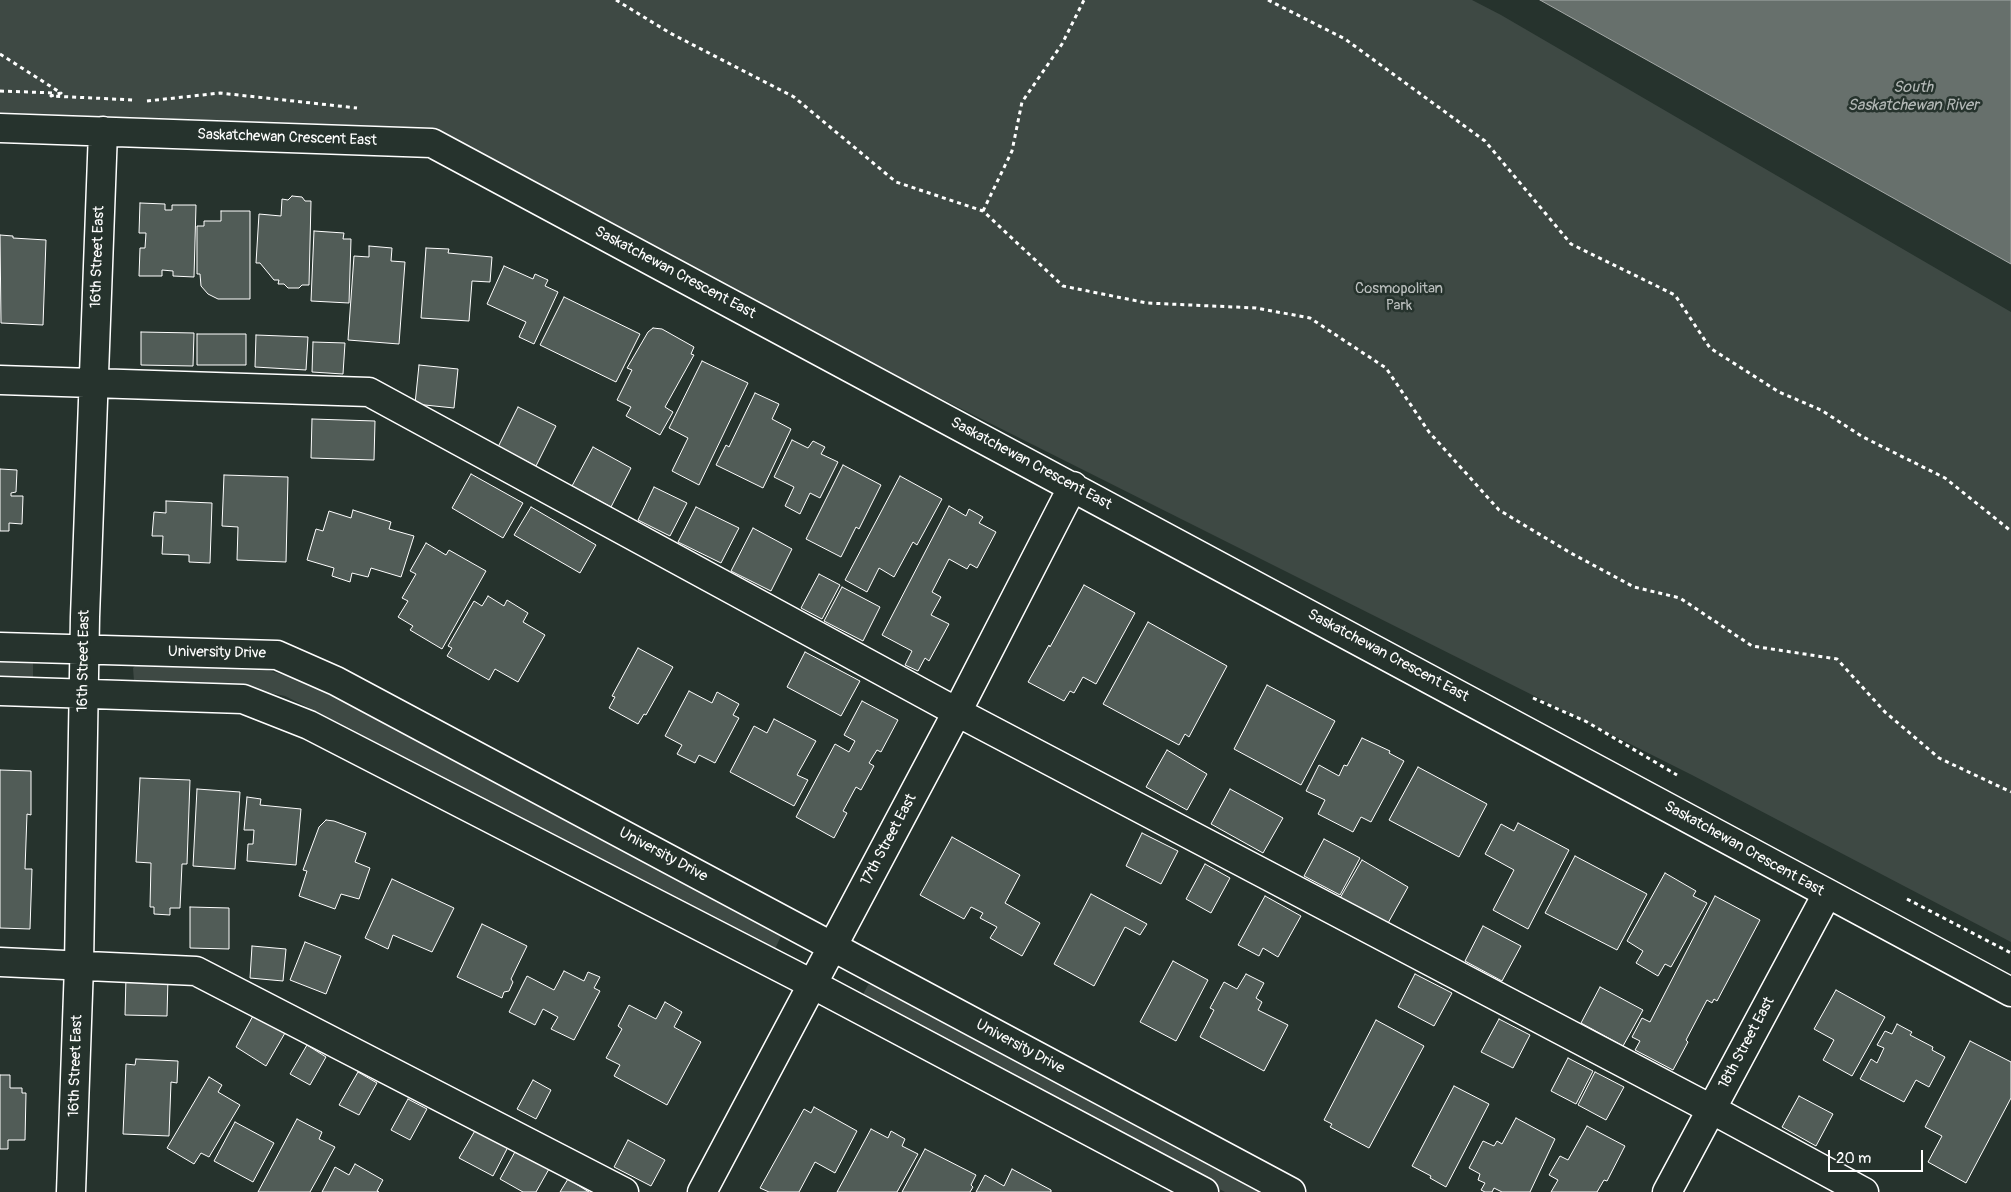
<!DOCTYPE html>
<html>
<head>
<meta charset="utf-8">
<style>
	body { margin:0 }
	#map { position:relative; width:2011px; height:1192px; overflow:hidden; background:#26332d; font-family:Pangolin,sans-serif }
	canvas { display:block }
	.scale { position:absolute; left:1828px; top:1150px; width:95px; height:22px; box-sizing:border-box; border:2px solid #fff; border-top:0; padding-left:6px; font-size:15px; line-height:18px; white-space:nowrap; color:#fff; -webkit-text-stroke:4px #26332d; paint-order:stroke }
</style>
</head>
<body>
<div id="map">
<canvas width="2011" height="1192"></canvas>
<div class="scale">20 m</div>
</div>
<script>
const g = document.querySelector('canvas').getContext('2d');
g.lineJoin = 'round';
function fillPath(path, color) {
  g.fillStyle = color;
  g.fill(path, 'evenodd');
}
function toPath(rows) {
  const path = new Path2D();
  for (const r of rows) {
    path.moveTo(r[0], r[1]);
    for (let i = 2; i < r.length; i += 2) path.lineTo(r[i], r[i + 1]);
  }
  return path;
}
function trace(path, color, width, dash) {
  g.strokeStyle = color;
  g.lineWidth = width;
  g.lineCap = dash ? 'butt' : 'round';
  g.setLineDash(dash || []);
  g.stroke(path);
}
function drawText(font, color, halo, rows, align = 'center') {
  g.font = font + ' Pangolin,sans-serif';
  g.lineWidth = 5;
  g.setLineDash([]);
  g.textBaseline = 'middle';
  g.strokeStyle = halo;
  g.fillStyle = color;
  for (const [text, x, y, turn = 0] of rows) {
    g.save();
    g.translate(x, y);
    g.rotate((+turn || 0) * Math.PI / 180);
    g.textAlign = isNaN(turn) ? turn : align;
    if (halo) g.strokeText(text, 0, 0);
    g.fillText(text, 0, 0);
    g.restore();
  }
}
fillPath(toPath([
	[0,0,1472,0,1501,15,2011,312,2011,942,1692,775,427,141,0,124],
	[0,660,33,663,33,678,30,681,0,680],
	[138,663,235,667,267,670,290,677,317,688,780,933,781,936,775,949,770,952,351,729,285,696,246,688,140,684,134,681,133,668],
	[872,984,1268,1192,1225,1192,863,1001,862,996,868,985]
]), '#3e4944');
const water = toPath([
	[1540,0,2011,0,2011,264,1540,0]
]);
fillPath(water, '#67706c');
trace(water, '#a4a9a7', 1);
const building = toPath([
	[292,196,302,197,305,201,311,201,309,285,302,285,299,288,288,288,284,284,278,284,279,280,274,280,260,263,256,263,259,214,281,216,282,199,288,200,292,196],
	[140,203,165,204,165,210,172,210,172,205,196,205,194,277,173,276,173,271,162,270,162,276,139,276,140,248,145,248,146,233,139,233,140,203],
	[221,211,250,211,250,299,218,299,208,294,201,286,200,274,197,274,197,226,204,226,204,221,221,221,221,211],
	[314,231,344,233,343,239,351,239,349,303,311,301,314,231],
	[0,235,13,236,13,238,46,240,43,325,1,323,0,235],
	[369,246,392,248,391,261,405,262,399,344,348,340,354,256,369,257,369,246],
	[426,248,449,249,448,253,492,257,490,282,472,281,469,321,421,318,426,248],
	[504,266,533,279,535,274,548,280,545,286,558,292,534,344,519,337,526,322,487,304,504,266],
	[564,297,640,334,616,382,540,345,564,297],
	[653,328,662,329,694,347,691,354,694,355,665,407,673,412,660,435,626,416,631,407,617,400,632,370,627,368,648,332,653,328],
	[141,332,194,333,193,366,141,365,141,332],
	[197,334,246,334,246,365,197,365,197,334],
	[256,335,308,337,306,370,255,367,256,335],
	[313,342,345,343,343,374,312,372,313,342],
	[702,361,748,383,699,485,672,471,688,438,669,428,702,361],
	[419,365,458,369,454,408,415,404,419,365],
	[755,393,779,404,772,419,791,429,763,488,716,465,726,445,729,447,755,393],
	[518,407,556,426,536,466,498,447,518,407],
	[312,419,375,421,374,460,311,458,312,419],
	[792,440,808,448,813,441,825,447,821,454,838,462,820,498,810,493,800,514,785,506,794,487,774,477,792,440],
	[593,447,631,468,611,507,572,486,593,447],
	[843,465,881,485,859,529,856,527,841,557,806,539,843,465],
	[0,469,17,470,16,492,11,493,11,496,23,496,22,524,9,523,9,531,0,531,0,469],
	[471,474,523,503,503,538,452,508,471,474],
	[224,475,288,477,286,562,237,560,238,527,222,526,224,475],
	[900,476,942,499,917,545,913,542,894,577,879,568,867,592,845,580,900,476],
	[654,487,687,503,670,536,638,520,654,487],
	[166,501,212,503,210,563,189,562,189,555,162,554,163,536,152,536,154,512,166,513,166,501],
	[949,506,966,516,969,509,983,517,979,523,996,532,977,568,970,564,967,569,949,559,932,592,941,597,931,615,949,624,929,661,925,658,918,671,905,665,912,651,882,635,949,506],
	[531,507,596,545,580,573,514,535,531,507],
	[696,507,739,528,721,563,678,542,696,507],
	[353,510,391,522,389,529,414,536,401,577,371,568,368,577,352,573,350,582,332,576,334,568,307,560,316,529,323,531,329,511,351,518,353,510],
	[753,528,792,549,771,591,731,571,753,528],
	[426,543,446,555,449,550,486,571,442,649,410,630,413,626,398,617,408,601,402,598,416,574,410,571,426,543],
	[819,574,840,585,822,619,801,608,819,574],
	[1084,585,1135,613,1096,684,1083,677,1074,693,1070,691,1064,701,1028,682,1049,645,1050,647,1084,585],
	[842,587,880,607,863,641,824,621,842,587],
	[488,596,504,606,507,600,528,613,523,622,545,635,518,682,495,669,489,680,447,656,452,648,448,646,474,601,482,606,488,596],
	[1148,622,1227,666,1189,737,1185,734,1179,745,1103,704,1148,622],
	[638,648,673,667,646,715,644,714,638,724,609,708,615,697,612,696,638,648],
	[805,652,860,681,841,716,787,687,805,652],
	[1267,685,1335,721,1301,785,1234,749,1267,685],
	[689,691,712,703,717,692,739,704,733,715,739,718,715,763,699,755,695,763,677,754,682,745,665,736,689,691],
	[862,701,898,720,881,752,877,750,869,763,874,766,861,790,856,787,843,811,847,813,834,838,796,817,835,744,849,752,855,741,844,735,862,701],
	[774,719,816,741,797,775,808,780,794,806,730,772,754,726,767,733,774,719],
	[1362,738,1390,751,1389,753,1404,761,1371,822,1361,817,1353,832,1318,814,1325,800,1306,791,1319,765,1339,776,1344,765,1347,766,1362,738],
	[1167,750,1207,774,1187,810,1146,787,1167,750],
	[1418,767,1487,804,1459,857,1389,820,1418,767],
	[0,770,31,771,31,815,27,814,25,869,32,869,30,929,0,928,0,770],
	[140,778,190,780,187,864,182,864,180,908,170,908,170,915,154,914,154,907,150,907,151,863,136,862,140,778],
	[197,789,240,792,235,869,193,866,197,789],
	[1230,789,1283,818,1263,853,1211,824,1230,789],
	[247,797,261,799,260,805,301,809,296,865,247,861,248,844,253,844,254,830,244,830,247,797],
	[326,820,334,821,366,833,355,862,370,868,359,899,341,894,335,909,299,896,307,871,303,870,319,827,326,820],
	[1518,823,1569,850,1528,929,1493,910,1514,870,1485,854,1501,824,1514,831,1518,823],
	[1142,833,1178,851,1161,884,1126,866,1142,833],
	[952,837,1020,875,1005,903,1040,923,1022,956,990,938,997,927,980,918,983,913,971,907,964,919,920,895,952,837],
	[1324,839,1360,858,1340,895,1304,876,1324,839],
	[1575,856,1647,894,1617,950,1545,913,1575,856],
	[1362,860,1408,887,1387,925,1340,898,1362,860],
	[1205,864,1230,878,1211,913,1186,899,1205,864],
	[1665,873,1696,891,1693,896,1707,903,1671,967,1665,964,1658,976,1636,963,1643,951,1627,941,1665,873],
	[392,879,454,908,432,952,393,935,388,949,365,938,392,879],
	[1091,894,1147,924,1140,935,1125,927,1094,986,1054,964,1091,894],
	[1265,896,1301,916,1278,957,1263,948,1259,956,1238,945,1265,896],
	[1715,896,1760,920,1717,1001,1714,999,1712,1003,1707,1000,1686,1040,1688,1042,1673,1070,1635,1050,1640,1041,1632,1037,1642,1018,1650,1022,1715,896],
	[190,907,229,908,229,949,190,948,190,907],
	[482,924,527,946,511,979,513,982,509,991,504,992,502,998,457,977,482,924],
	[1483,926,1521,946,1502,981,1465,961,1483,926],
	[305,942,341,956,326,994,290,980,305,942],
	[252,946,286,949,283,981,250,978,252,946],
	[1173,961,1208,980,1176,1041,1140,1022,1173,961],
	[564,971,584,981,588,972,600,977,594,988,600,991,574,1040,551,1029,558,1017,543,1009,535,1025,509,1012,527,976,554,990,564,971],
	[1246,974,1264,983,1256,998,1262,1002,1258,1010,1288,1025,1264,1071,1200,1037,1214,1010,1210,1008,1224,982,1237,989,1246,974],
	[1415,974,1452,993,1434,1026,1398,1007,1415,974],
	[126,977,168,978,167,1016,125,1015,126,977],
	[1600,987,1643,1010,1623,1046,1581,1023,1600,987],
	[1836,990,1885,1017,1852,1076,1823,1060,1834,1040,1814,1029,1836,990],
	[665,1002,682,1012,674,1027,701,1042,667,1105,614,1076,620,1065,606,1058,622,1029,618,1026,629,1005,656,1019,665,1002],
	[254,1014,285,1033,266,1066,236,1047,254,1014],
	[1499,1019,1530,1035,1513,1068,1481,1052,1499,1019],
	[1376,1020,1424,1046,1369,1148,1330,1127,1332,1124,1324,1120,1376,1020],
	[1897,1024,1912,1032,1910,1035,1933,1047,1932,1050,1945,1057,1929,1087,1916,1080,1904,1102,1860,1079,1871,1059,1877,1063,1884,1048,1877,1045,1885,1031,1892,1034,1897,1024],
	[1970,1041,2011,1062,2011,1098,1966,1183,1928,1162,1942,1136,1925,1127,1970,1041],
	[307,1045,326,1057,310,1085,290,1074,307,1045],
	[1568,1058,1593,1071,1576,1104,1551,1091,1568,1058],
	[136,1059,178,1061,177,1083,171,1082,169,1136,123,1134,126,1064,135,1065,136,1059],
	[358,1072,377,1083,359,1115,339,1105,358,1072],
	[1595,1072,1624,1087,1606,1120,1578,1105,1595,1072],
	[0,1075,10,1075,10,1088,22,1088,22,1093,26,1093,25,1140,8,1140,8,1149,0,1149,0,1075],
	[209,1077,222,1085,218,1092,240,1105,209,1157,201,1153,194,1164,167,1148,209,1077],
	[533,1080,551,1090,536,1119,517,1109,533,1080],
	[1454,1086,1489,1104,1446,1187,1430,1178,1431,1176,1412,1166,1454,1086],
	[1799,1096,1833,1114,1816,1146,1782,1127,1799,1096],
	[408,1099,427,1109,410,1140,391,1130,408,1099],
	[814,1107,857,1131,835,1173,815,1162,799,1192,769,1192,760,1188,804,1109,811,1113,814,1107],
	[1516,1118,1555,1139,1530,1192,1502,1192,1494,1188,1492,1192,1485,1192,1481,1190,1485,1183,1478,1180,1480,1174,1469,1168,1483,1141,1494,1146,1497,1141,1502,1144,1516,1118],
	[297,1119,322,1132,319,1139,335,1147,310,1192,258,1192,297,1119],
	[235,1122,274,1143,253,1182,214,1161,235,1122],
	[1587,1126,1625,1146,1607,1181,1604,1180,1597,1192,1551,1192,1558,1180,1549,1175,1560,1156,1568,1160,1587,1126],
	[476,1129,508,1147,493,1176,459,1158,476,1129],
	[871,1129,888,1138,891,1131,905,1139,902,1146,918,1154,897,1192,837,1192,871,1129],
	[628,1140,665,1160,651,1186,614,1167,628,1140],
	[925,1149,976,1175,971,1185,973,1187,970,1192,902,1192,925,1149],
	[516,1150,549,1169,536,1192,523,1192,500,1179,516,1150],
	[355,1164,383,1180,377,1191,379,1192,322,1192,335,1167,349,1175,355,1164],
	[1012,1169,1051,1190,1051,1192,976,1192,985,1175,1004,1186,1012,1169],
	[568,1179,589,1192,560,1192,568,1179]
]);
fillPath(building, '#515c57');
trace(building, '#fff', 1);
const minor = toPath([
	[0,128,432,143,2011,992],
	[0,380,369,392,957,712,1711,1109,1864,1192],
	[0,647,277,655,336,681,1291,1192],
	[0,691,243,699,309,725,812,984,1204,1192],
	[0,962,196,971,624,1192],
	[71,1192,79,965,85,617,103,131],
	[702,1192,957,712,1073,486],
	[1667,1192,1827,894]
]);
trace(minor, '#fff', 31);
trace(toPath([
	[616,0,670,33,794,97,896,182,983,211,1063,286,1147,303,1256,308,1310,318,1386,368,1429,432,1499,510,1569,552,1634,587,1680,598,1752,646,1837,659,1885,712,1939,758,2011,792],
	[1268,0,1345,39,1485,141,1571,244,1675,295,1710,348,1779,392,1821,410,1863,437,1945,478,2011,531],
	[0,54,61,93,51,96,134,100],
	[0,91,55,93],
	[147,101,220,93,357,108],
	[983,211,1012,151,1022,102,1062,44,1084,0],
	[1533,698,1587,722,1677,775],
	[1907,899,2011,953]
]), '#fff', 3, [4, 4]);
trace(minor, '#26332d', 28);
drawText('15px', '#fff', '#26332d', [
	["Saskatchewan Crescent East",287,138,2],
	["16th Street East",98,257,-88],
	["Saskatchewan Crescent East",675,273,28],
	["Saskatchewan Crescent East",1031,464,28],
	["University Drive",217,653,1],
	["Saskatchewan Crescent East",1388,656,28],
	["16th Street East",84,661,-89],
	["17th Street East",889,840,-62],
	["Saskatchewan Crescent East",1744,849,29],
	["University Drive",663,855,28],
	["18th Street East",1747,1043,-62],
	["University Drive",1020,1047,28],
	["16th Street East",76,1066,-88]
]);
drawText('15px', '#bbbfbe', '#26332d', [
	["Cosmopolitan",1399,289],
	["Park",1399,306]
]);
drawText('italic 16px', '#b3b8b6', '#26332d', [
	["South",1913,88],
	["Saskatchewan River",1913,106]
]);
</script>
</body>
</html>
